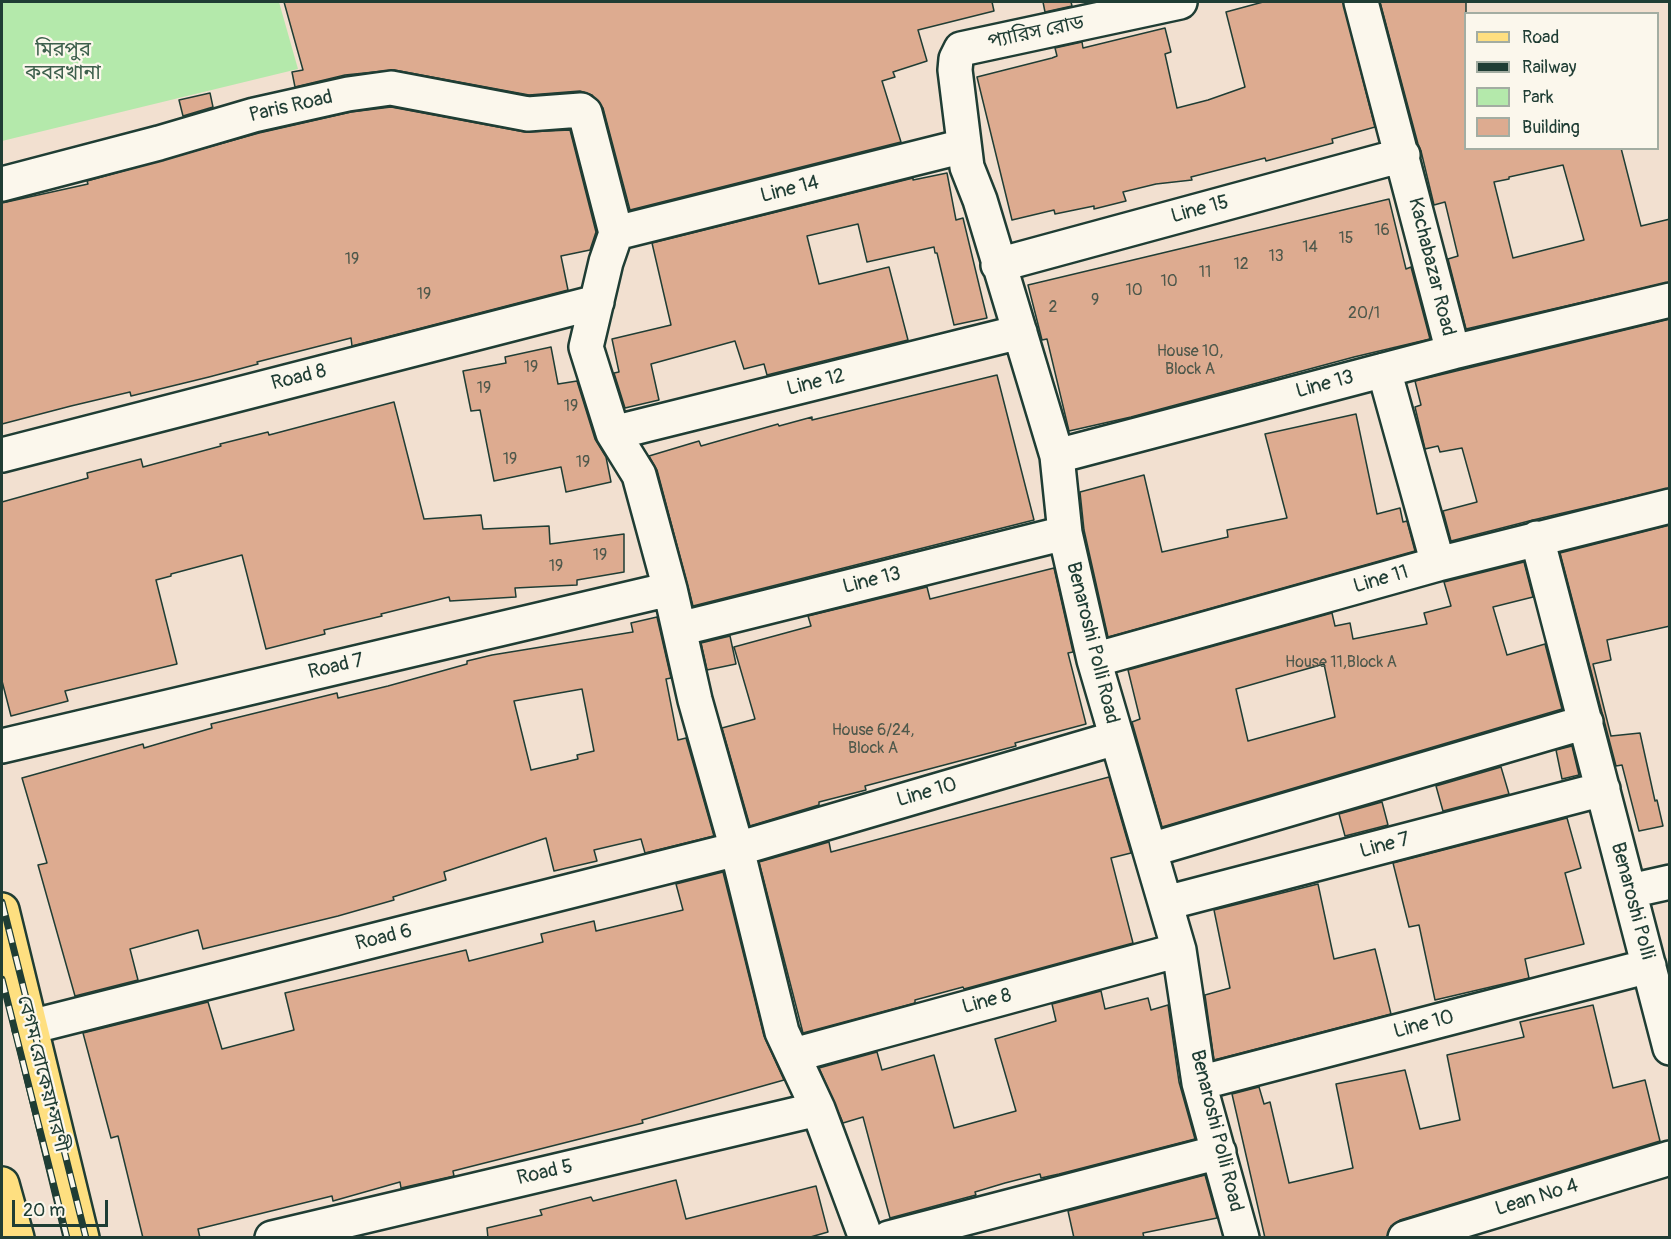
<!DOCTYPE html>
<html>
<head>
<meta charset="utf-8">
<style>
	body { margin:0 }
	#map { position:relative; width:1671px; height:1239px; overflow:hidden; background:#f2e0d0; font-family:Pangolin,sans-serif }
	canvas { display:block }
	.frame { position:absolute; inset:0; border:3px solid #1f3d34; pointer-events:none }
	.legend { position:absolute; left:1464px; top:12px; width:195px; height:138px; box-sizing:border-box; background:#fbf7ec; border:2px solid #a3ada2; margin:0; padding:8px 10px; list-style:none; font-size:18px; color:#1f3d34 }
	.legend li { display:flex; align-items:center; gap:12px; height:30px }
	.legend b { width:30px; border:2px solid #a3ada2 }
	.scale { position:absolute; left:12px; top:1200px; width:96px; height:27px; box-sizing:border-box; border:3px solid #1f3d34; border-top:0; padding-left:8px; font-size:18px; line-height:21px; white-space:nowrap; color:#1f3d34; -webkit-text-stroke:4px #fbf7ec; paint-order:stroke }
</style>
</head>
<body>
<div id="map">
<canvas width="1671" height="1239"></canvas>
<div class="frame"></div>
<ul class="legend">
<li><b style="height:8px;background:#fedf80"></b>Road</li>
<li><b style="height:8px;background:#1f3d34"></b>Railway</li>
<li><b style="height:16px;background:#b4e9ab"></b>Park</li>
<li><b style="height:16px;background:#ddab90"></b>Building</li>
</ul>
<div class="scale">20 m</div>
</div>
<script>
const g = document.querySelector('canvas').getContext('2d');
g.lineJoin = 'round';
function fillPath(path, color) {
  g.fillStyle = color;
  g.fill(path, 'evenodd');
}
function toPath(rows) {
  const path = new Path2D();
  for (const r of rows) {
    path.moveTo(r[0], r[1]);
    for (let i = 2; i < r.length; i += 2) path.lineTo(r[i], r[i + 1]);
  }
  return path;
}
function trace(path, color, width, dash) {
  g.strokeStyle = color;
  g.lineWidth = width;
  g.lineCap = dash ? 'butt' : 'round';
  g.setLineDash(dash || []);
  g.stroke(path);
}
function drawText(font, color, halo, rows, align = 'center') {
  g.font = font + ' Pangolin,"Noto Sans Bengali",sans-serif';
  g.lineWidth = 4.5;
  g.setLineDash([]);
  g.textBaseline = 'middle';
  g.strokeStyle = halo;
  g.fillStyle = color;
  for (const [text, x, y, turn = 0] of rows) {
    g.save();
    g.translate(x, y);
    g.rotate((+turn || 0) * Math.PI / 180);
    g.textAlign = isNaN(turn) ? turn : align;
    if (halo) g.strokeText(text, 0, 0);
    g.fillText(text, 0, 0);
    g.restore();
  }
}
fillPath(toPath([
	[2,2,279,2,298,69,2,141]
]), '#b4e9ab');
const building = toPath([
	[284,2,992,2,994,11,918,30,927,61,893,72,895,77,882,81,901,142,630,210,603,108,592,95,580,91,529,95,394,70,345,75,295,87,292,72,303,70,284,2],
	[1043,2,1071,2,1072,6,1045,12,1043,2],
	[1263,2,1343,2,1375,127,1332,139,1333,143,1266,161,1265,158,1191,177,1192,180,1156,184,1123,192,1126,201,1094,209,1094,206,1055,214,1054,210,1012,220,977,77,1052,58,1057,56,1055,48,1082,42,1083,48,1165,28,1171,52,1165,54,1177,108,1208,100,1245,87,1226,12,1263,2],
	[1380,2,1466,2,1466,148,1621,148,1641,226,1670,219,1670,282,1466,329,1448,259,1458,256,1445,202,1434,205,1421,151,1418,144,1380,2],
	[1563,165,1584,240,1513,258,1494,182,1509,179,1509,177,1563,165],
	[210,93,213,107,183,116,179,100,210,93],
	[391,107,525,132,570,130,596,232,590,250,561,256,568,290,352,346,351,338,257,362,258,364,209,377,131,396,130,392,71,406,2,424,2,203,88,184,87,181,259,133,351,112,391,107],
	[947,173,956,220,963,218,987,318,954,325,937,253,935,253,934,247,867,262,858,224,807,236,819,284,889,267,908,340,767,375,764,364,744,369,735,341,651,364,659,400,625,408,614,373,619,372,612,339,671,325,652,243,913,178,913,180,947,173],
	[1389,199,1406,269,1411,267,1430,339,1354,357,1131,417,1069,431,1047,339,1042,340,1028,285,1389,199],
	[1670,319,1670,488,1533,520,1451,541,1443,511,1477,502,1462,448,1440,452,1438,446,1425,449,1415,407,1421,405,1415,381,1670,319],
	[551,347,558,384,577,381,595,439,606,457,611,482,566,492,561,467,494,481,480,410,471,411,463,371,506,363,505,357,551,347],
	[997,375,1034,520,693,606,657,470,649,456,699,441,701,446,778,424,779,426,812,417,812,420,997,375],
	[394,402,424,519,481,515,483,529,549,526,550,544,624,534,624,572,577,580,577,585,515,588,516,597,450,601,449,597,381,614,382,616,324,630,325,634,266,649,242,555,171,574,171,576,156,580,177,664,65,691,68,701,11,716,2,681,2,502,88,478,87,473,141,459,143,467,221,446,220,444,268,432,269,435,394,402],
	[1356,414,1377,514,1400,508,1403,522,1407,521,1415,551,1108,637,1084,530,1080,492,1144,475,1162,552,1228,537,1227,530,1287,518,1265,434,1356,414],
	[1670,525,1670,626,1607,640,1611,660,1593,664,1611,736,1640,733,1655,801,1657,800,1663,826,1639,831,1622,765,1616,766,1560,553,1670,525],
	[1524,562,1533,597,1493,607,1507,655,1545,644,1562,709,1162,827,1132,722,1140,719,1128,670,1332,613,1335,626,1350,623,1353,639,1427,624,1424,613,1451,606,1444,582,1524,562],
	[1324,664,1335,717,1248,741,1236,689,1324,664],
	[1054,568,1073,652,1068,653,1086,724,1015,743,1016,746,865,786,866,790,819,802,819,805,750,826,722,728,755,719,734,647,811,626,808,616,927,587,930,599,1054,568],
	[657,617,671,678,666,679,678,740,686,738,714,836,645,853,641,839,594,850,597,861,554,871,546,838,444,872,446,880,393,897,394,900,338,916,203,949,198,930,130,949,138,980,75,996,38,865,47,863,22,778,143,744,144,748,212,728,211,724,337,693,338,698,388,686,467,664,467,661,492,655,633,632,631,623,657,617],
	[582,689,594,751,577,755,578,759,531,770,514,701,582,689],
	[730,636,736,664,707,670,701,643,730,636],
	[1572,746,1579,775,1562,779,1556,750,1572,746],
	[1501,767,1509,794,1443,811,1436,786,1501,767],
	[1109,777,1131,853,1111,858,1133,943,964,989,963,987,915,1000,915,1003,803,1033,759,862,829,842,831,852,1109,777],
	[1382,802,1388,825,1345,836,1339,814,1382,802],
	[1567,818,1581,868,1565,873,1584,944,1525,959,1529,978,1435,1000,1419,925,1409,927,1393,863,1567,818],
	[723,872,764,1036,784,1080,642,1120,643,1123,453,1171,454,1176,401,1188,400,1182,333,1201,332,1196,198,1229,200,1238,143,1238,118,1136,111,1138,83,1033,208,1002,222,1049,294,1030,285,993,466,950,469,961,543,942,541,934,594,921,596,931,683,910,676,884,723,872],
	[1318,884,1334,959,1375,949,1391,1014,1214,1060,1205,995,1230,988,1214,910,1318,884],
	[1101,991,1105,1009,1148,998,1151,1010,1168,1005,1179,1082,1195,1139,1059,1174,1041,1178,1040,1174,1005,1183,975,1192,976,1195,890,1218,863,1117,843,1123,819,1068,877,1052,882,1070,934,1055,954,1128,1016,1111,995,1039,1056,1021,1052,1004,1101,991],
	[1593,1005,1613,1088,1645,1080,1660,1141,1400,1220,1391,1226,1387,1238,1265,1238,1232,1094,1259,1087,1264,1104,1270,1102,1289,1183,1353,1168,1336,1084,1405,1070,1420,1129,1460,1120,1447,1055,1524,1037,1520,1022,1593,1005],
	[1205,1175,1217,1218,1143,1233,1144,1238,1074,1238,1068,1211,1205,1175],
	[676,1180,686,1219,816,1186,828,1232,807,1238,488,1238,487,1228,542,1215,540,1210,591,1197,593,1201,676,1180]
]);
fillPath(building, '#ddab90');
trace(building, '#1f3d34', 1.5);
const minor = toPath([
	[1180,2,961,49,956,59,955,70,967,167,980,200,1057,456,1065,533,1094,660,1179,950,1199,1083,1242,1238],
	[1361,2,1453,352,1670,300],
	[2,184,159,143,254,115,348,94,391,88,528,114,581,110,585,113,616,233,606,262,586,347,613,433,639,475,670,589,695,700,737,849,782,1032,818,1109,866,1238],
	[616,233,964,146],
	[998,265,1403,155],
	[1384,370,1438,564],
	[613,433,1020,332],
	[2,455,597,302],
	[1057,456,1453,352],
	[1537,538,1670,1048],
	[679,629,1065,533],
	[1094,660,1438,564,1670,506],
	[2,746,670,589],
	[1150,850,1586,722],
	[1630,891,1670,882],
	[1166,903,1603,789],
	[30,1027,737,849,1116,738],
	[794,1055,1179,950],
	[1199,1083,1649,966],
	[272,1238,818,1109],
	[889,1238,1219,1152],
	[1405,1238,1670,1158]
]);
const major = toPath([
	[2,910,82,1238],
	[2,1184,17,1238]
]);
trace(minor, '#1f3d34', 38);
trace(major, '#1f3d34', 38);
trace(minor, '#fbf7ec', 33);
trace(major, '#fedf80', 33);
const rail = toPath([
	[2,902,86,1238],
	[2,979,67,1238]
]);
trace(rail, '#1f3d34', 7);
trace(rail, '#fbf7ec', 4.5, [14]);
drawText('16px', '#4e584b', null, [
	["16",1382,231],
	["15",1346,239],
	["14",1310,248],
	["13",1276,257],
	["19",352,260],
	["12",1241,265],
	["11",1205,273],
	["10",1169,282],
	["10",1134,291],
	["19",424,295],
	["9",1095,301],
	["2",1053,308],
	["20/1",1364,314],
	["House 10,",1190,352],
	["Block A",1190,370],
	["19",531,368],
	["19",484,389],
	["19",571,407],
	["19",510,460],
	["19",583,463],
	["19",600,556],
	["19",556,567],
	["House 11,Block A",1341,663],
	["House 6/24,",873,731],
	["Block A",873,749]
]);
drawText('20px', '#1f3d34', '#fbf7ec', [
	["প্যারিস রোড",1036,33,-12],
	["Paris Road",291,107,-13],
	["Line 14",790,190,-14],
	["Line 15",1200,210,-15],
	["Kachabazar Road",1431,267,76],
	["Road 8",299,378,-14],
	["Line 12",816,383,-14],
	["Line 13",1325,385,-15],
	["Line 11",1381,580,-16],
	["Line 13",872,581,-14],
	["Benaroshi Polli Road",1092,643,76],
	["Road 7",336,667,-13],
	["Line 10",927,793,-16],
	["Line 7",1385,846,-15],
	["Benaroshi Polli",1632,901,75],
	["Road 6",384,938,-14],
	["Line 8",987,1002,-15],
	["Line 10",1424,1025,-15],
	["বেগম রোকেয়া সরণী",42,1074,76],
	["Benaroshi Polli Road",1216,1131,76],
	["Road 5",545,1173,-13],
	["Lean No 4",1537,1198,-17]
]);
drawText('20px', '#3d5f4c', '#fbf7ec', [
	["মিরপুর",63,51],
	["কবরখানা",63,74]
]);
</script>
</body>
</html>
